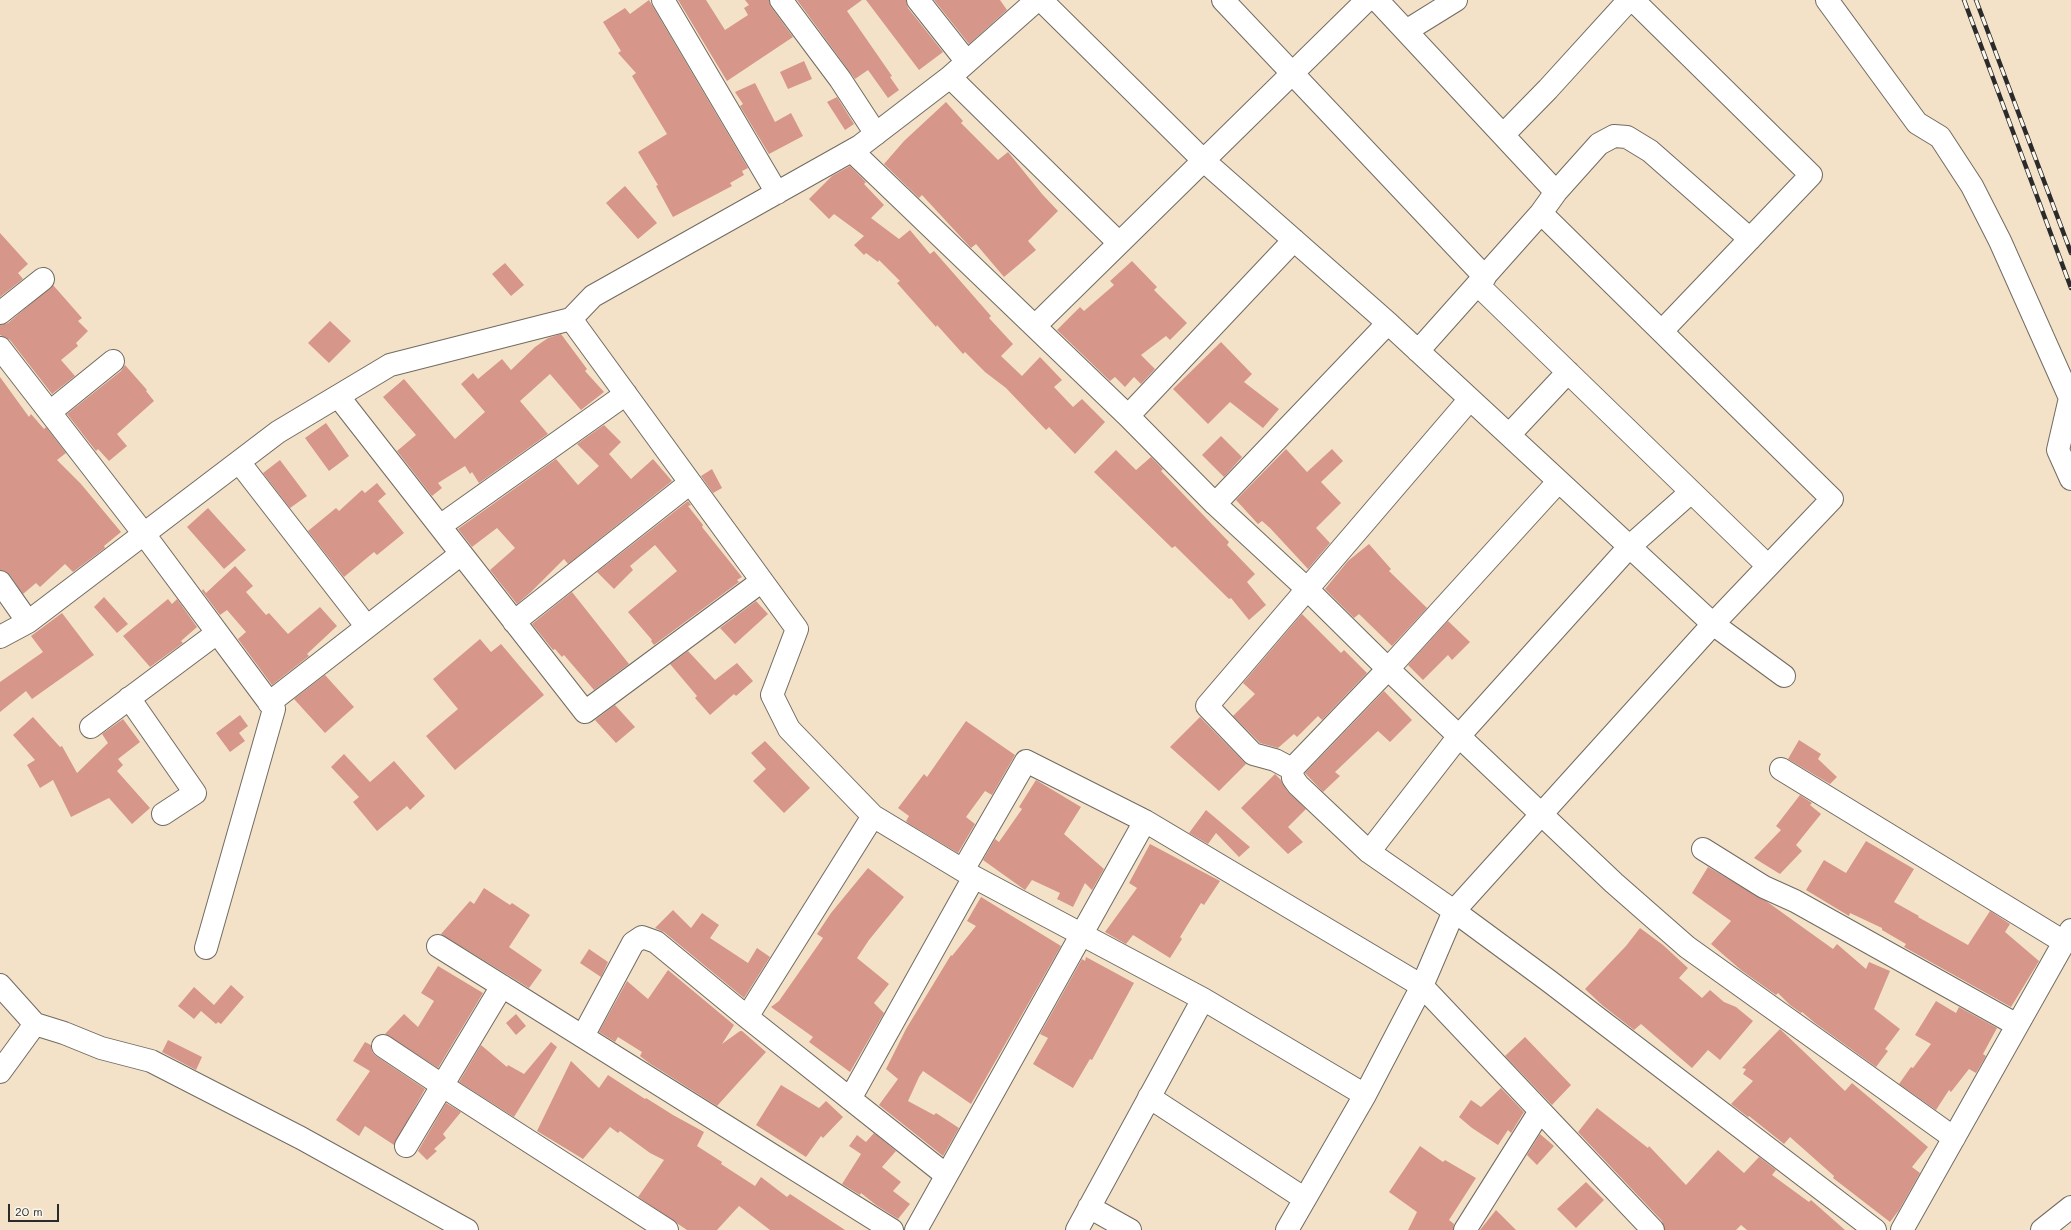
<!DOCTYPE html>
<html>
<head>
<meta charset="utf-8">
<style>
	body { margin:0 }
	#map { position:relative; width:2071px; height:1230px; overflow:hidden; background:#f4e2c8; font-family:Mali,sans-serif }
	canvas { display:block }
	.scale { position:absolute; left:8px; top:1204px; width:51px; height:18px; box-sizing:border-box; border:2px solid #2b2b2b; border-top:0; padding-left:5px; font-size:12px; line-height:14px; white-space:nowrap; color:#2b2b2b; -webkit-text-stroke:3px #fbf7ec; paint-order:stroke }
</style>
</head>
<body>
<div id="map">
<canvas width="2071" height="1230"></canvas>
<div class="scale">20 m</div>
</div>
<script>
const g = document.querySelector('canvas').getContext('2d');
g.lineJoin = 'round';
function fillPath(path, color) {
  g.fillStyle = color;
  g.fill(path, 'evenodd');
}
function toPath(rows) {
  const path = new Path2D();
  for (const r of rows) {
    path.moveTo(r[0], r[1]);
    for (let i = 2; i < r.length; i += 2) path.lineTo(r[i], r[i + 1]);
  }
  return path;
}
function trace(path, color, width, dash) {
  g.strokeStyle = color;
  g.lineWidth = width;
  g.lineCap = dash ? 'butt' : 'round';
  g.setLineDash(dash || []);
  g.stroke(path);
}
fillPath(toPath([
	[649,0,748,168,742,171,744,175,730,183,732,186,673,217,656,186,658,185,638,152,667,134,632,76,636,73,618,53,621,51,603,22,625,8,630,14],
	[678,0,706,0,725,30,748,15,744,8,749,5,745,0,769,0,771,7,793,37,727,81],
	[797,0,862,0,847,11,892,76,890,77,899,90,888,98,868,70,855,79],
	[866,0,906,0,908,8,943,52,919,70],
	[934,0,1000,0,1007,10,969,44],
	[804,61,812,79,788,89,780,72],
	[755,83,775,122,791,113,803,136,769,154,740,106,743,104,735,92],
	[837,97,854,124,845,130,827,102],
	[946,102,963,121,961,123,998,160,1008,152,1042,194,1058,211,1028,241,1036,250,1004,277,976,244,971,248,922,195,919,198,884,164,904,141],
	[850,166,866,182,864,184,884,205,871,218,899,239,910,230,930,254,934,251,991,316,989,318,1013,344,1001,356,1022,376,1040,357,1062,380,1054,387,1073,407,1082,399,1105,422,1075,454,1049,427,1046,430,1006,388,985,372,965,352,963,354,937,325,936,327,897,283,900,281,879,260,878,262,866,253,864,255,854,245,864,236,834,214,829,219,809,199,832,176],
	[625,186,657,223,638,239,606,203],
	[0,233,28,264,18,273,23,279,0,297],
	[1132,261,1157,287,1154,290,1187,323,1170,340,1166,336,1141,355,1155,369,1141,384,1134,377,1125,387,1115,377,1110,381,1057,330,1080,307,1084,311,1114,285,1110,281],
	[505,263,524,285,511,296,492,274],
	[53,285,82,318,78,321,88,331,76,343,78,346,61,360,75,376,52,394,10,340,0,335,0,325,8,323],
	[330,321,351,341,329,363,308,343],
	[561,334,587,369,585,371,604,392,581,410,550,374,520,401,548,434,479,483,472,472,470,474,465,466,438,483,442,488,432,496,397,451,416,435,383,397,404,379,455,439,485,412,461,384,473,373,478,379,502,359,511,370,535,347,548,338],
	[1221,342,1252,374,1244,382,1279,409,1263,428,1230,402,1208,424,1173,389],
	[125,365,147,390,146,391,154,401,117,434,127,446,109,461,98,449,96,451,67,414,121,371],
	[0,377,29,417,31,414,44,429,46,427,66,453,57,460,81,484,121,532,104,546,105,548,73,572,65,564,40,587,36,583,23,594,10,575,0,570],
	[326,423,349,456,329,471,305,438],
	[604,425,621,442,609,454,631,479,653,459,672,481,568,564,564,559,531,592,517,604,490,570,515,548,497,528,472,547,458,529,556,459,578,485,599,466,577,444],
	[1221,436,1242,457,1224,477,1202,455],
	[1286,449,1307,472,1332,449,1343,461,1321,482,1341,503,1316,528,1330,543,1308,569,1270,528,1262,521,1258,524,1236,500],
	[1116,450,1136,470,1151,457,1163,469,1161,471,1229,542,1227,545,1255,574,1247,582,1266,605,1249,620,1231,598,1229,599,1175,546,1172,548,1094,472],
	[280,460,307,496,290,508,263,473],
	[712,469,722,488,713,493,701,476],
	[377,483,386,494,378,501,404,533,377,555,374,552,344,577,308,531,336,508,339,511,362,490,365,493],
	[688,501,691,505,688,506,703,525,702,527,742,577,737,580,739,582,654,645,651,641,652,640,628,612,677,571,655,545,630,566,633,570,614,589,597,572],
	[208,508,246,550,224,569,187,527],
	[1369,544,1391,569,1389,571,1427,608,1392,646,1359,614,1354,618,1325,589,1348,561],
	[235,566,253,586,246,592,266,615,269,613,288,634,320,607,337,626,307,654,309,656,272,685,238,639,246,632,227,610,220,615,202,591,203,589,206,593],
	[572,592,629,664,594,690,564,655,562,657,555,649,553,650,532,624],
	[104,597,128,624,117,633,94,607],
	[168,599,172,604,177,599,197,627,181,641,183,643,150,667,123,636],
	[756,601,768,614,735,644,720,628],
	[62,613,94,655,32,699,26,691,0,712,0,682,43,652,31,636],
	[1302,614,1341,653,1344,650,1367,673,1322,720,1318,716,1297,737,1294,734,1278,748,1260,743,1233,716,1255,694,1243,683],
	[1448,621,1470,642,1452,660,1448,655,1423,680,1408,665],
	[480,639,491,652,501,644,544,695,455,770,426,736,458,709,433,679],
	[688,651,715,680,737,663,753,681,736,696,734,694,710,715,695,698,697,696,670,664],
	[325,675,354,707,325,733,294,699],
	[1384,691,1412,720,1390,742,1378,731,1335,772,1340,776,1323,792,1305,773],
	[615,705,635,727,616,743,595,720],
	[240,715,248,726,239,733,245,741,230,752,216,733],
	[33,717,60,747,62,746,77,773,108,743,102,734,123,719,140,742,118,759,123,765,117,771,150,808,132,824,109,798,71,817,53,780,40,788,27,765,35,760,13,735],
	[1200,717,1246,764,1219,791,1170,747],
	[966,721,1015,755,992,795,985,791,966,817,975,824,958,853,908,823,906,821,909,816,898,808,924,774,927,777],
	[1799,740,1821,754,1818,759,1837,777,1830,784,1788,759],
	[765,741,810,788,784,813,753,781,766,769,751,753],
	[344,754,370,782,394,761,425,796,410,810,407,806,377,831,353,802,359,797,331,767],
	[1275,774,1281,780,1288,792,1306,809,1288,827,1303,842,1288,854,1241,808],
	[1036,780,1081,807,1064,834,1104,869,1092,890,1085,883,1073,907,1057,899,1060,893,1032,880,1025,890,983,860,995,839,999,842,1022,809,1019,807],
	[1800,795,1812,803,1810,805,1821,814,1796,845,1802,851,1780,874,1754,858,1781,830,1776,826],
	[1206,810,1250,847,1239,857,1216,833,1208,844,1189,833],
	[1866,841,1914,869,1894,902,1919,916,1918,917,1968,945,1990,911,2010,924,2005,932,2039,961,2011,1007,1904,947,1906,944,1882,930,1882,928,1850,913,1849,916,1806,890,1824,860,1846,873],
	[1150,844,1220,881,1204,905,1201,903,1180,937,1182,939,1170,958,1133,935,1126,944,1105,932,1137,888,1129,883],
	[1708,867,1766,901,1833,949,1837,944,1866,969,1869,962,1890,971,1874,1009,1900,1029,1885,1049,1888,1051,1876,1067,1815,1023,1802,1012,1801,1013,1790,1005,1778,993,1776,995,1741,970,1711,944,1731,921,1692,893],
	[868,868,904,897,869,940,857,958,889,984,874,1003,884,1013,850,1072,809,1042,813,1037,771,1007,779,1001,823,938,817,934,831,913],
	[484,888,510,905,512,903,530,915,509,947,542,970,529,988,441,934,470,901,474,904],
	[981,897,1061,946,971,1104,923,1071,919,1077,908,1101,934,1115,936,1113,959,1128,943,1156,879,1105,898,1079,886,1069,906,1029,951,955,952,956,976,926,967,921],
	[673,910,691,928,702,913,719,925,710,938,748,963,757,948,770,957,744,998,664,932,655,928],
	[1640,928,1663,945,1688,968,1679,978,1702,998,1710,990,1724,1002,1736,1007,1753,1021,1720,1060,1708,1050,1692,1068,1641,1024,1634,1030,1602,1005,1585,989,1626,946],
	[589,949,608,962,601,977,580,963],
	[1086,957,1134,983,1092,1060,1090,1059,1073,1088,1033,1064,1048,1038,1040,1034,1082,959,1085,961],
	[438,966,483,993,438,1068,385,1034,404,1014,418,1027,434,1001,421,993],
	[668,970,734,1025,722,1044,740,1031,742,1031,766,1052,717,1106,649,1063,640,1056,642,1052,618,1037,615,1042,599,1032,627,981,648,999],
	[231,985,244,997,221,1024,218,1022,216,1024,201,1011,194,1019,178,1006,194,987,214,1005],
	[1936,1001,1956,1013,1959,1007,1997,1028,1983,1054,1986,1056,1976,1073,1969,1069,1951,1092,1949,1090,1936,1110,1899,1084,1911,1067,1913,1068,1931,1044,1915,1035],
	[516,1014,526,1026,516,1035,506,1023],
	[1780,1029,1845,1091,1852,1083,1928,1147,1912,1167,1920,1173,1899,1210,1890,1222,1833,1178,1834,1176,1790,1137,1784,1144,1749,1116,1748,1117,1731,1104,1753,1081,1743,1074,1746,1069,1742,1068],
	[1525,1037,1571,1085,1552,1105,1505,1056],
	[168,1040,202,1057,196,1070,162,1052],
	[365,1042,371,1045,372,1052,376,1056,425,1089,394,1145,365,1126,359,1136,336,1120,370,1071,353,1061],
	[551,1042,557,1047,514,1117,459,1082,481,1045,507,1067,508,1065,524,1074],
	[571,1061,599,1088,608,1075,645,1099,646,1098,673,1115,704,1132,697,1146,722,1162,721,1164,755,1186,761,1177,787,1197,790,1194,845,1230,770,1230,739,1206,717,1230,687,1230,638,1197,664,1160,650,1153,620,1131,618,1133,610,1127,583,1159,537,1131],
	[781,1085,819,1108,826,1101,843,1117,823,1138,821,1136,806,1157,756,1125],
	[1501,1088,1524,1112,1511,1133,1508,1130,1498,1145,1472,1128,1459,1117,1471,1100,1481,1107],
	[446,1103,461,1112,443,1134,446,1138,434,1149,437,1151,427,1160,418,1151],
	[1597,1108,1648,1148,1649,1146,1686,1185,1718,1150,1744,1173,1759,1157,1776,1170,1772,1175,1809,1202,1811,1200,1845,1230,1747,1230,1741,1225,1736,1230,1665,1230,1662,1221,1578,1132],
	[874,1133,896,1151,882,1167,901,1182,893,1191,910,1204,898,1219,876,1205,861,1193,860,1195,842,1184,861,1154,849,1146,857,1135,866,1142],
	[1540,1134,1554,1146,1537,1165,1527,1155],
	[1420,1146,1443,1162,1445,1160,1476,1178,1449,1220,1454,1224,1453,1230,1408,1230,1417,1212,1389,1192],
	[1586,1182,1604,1200,1576,1228,1557,1209],
	[1496,1210,1516,1230,1480,1230]
]), '#d69689');
const minor = toPath([
	[663,0,777,193],
	[781,0,840,79,876,134],
	[918,0,967,62],
	[1041,0,1203,160,1388,323,1713,624,1454,911,1369,852,1298,785,1293,778,1292,769,1388,669,1558,482],
	[1223,0,1485,277],
	[1377,0,1556,192,1541,213],
	[1633,0,1811,175,1662,331],
	[1827,0,1917,123,1940,137,1972,186,2000,241,2070,398,2058,450,2071,479],
	[1406,31,1456,0],
	[950,77,1119,243],
	[1503,135,1548,89,1629,0],
	[852,151,1128,416,1215,504,1306,588,1388,669,1614,883,1687,947,1954,1138],
	[1556,192,1599,144,1614,136,1627,137,1650,151,1750,239],
	[1478,285,1768,566],
	[0,313,43,279],
	[571,319,797,629,772,695,789,729,873,816,974,877,1203,999,1077,1230],
	[1035,326,1367,0],
	[0,348,144,534,274,709,206,948],
	[1418,351,1541,213,1832,499,1713,624,1784,676],
	[338,396,585,712,762,581],
	[50,412,113,361],
	[1128,416,1294,240],
	[1509,435,1568,372],
	[239,462,367,627],
	[1215,504,1388,323],
	[440,526,626,394],
	[0,582,28,622],
	[514,622,690,483],
	[0,637,28,622,278,432,390,365,571,319,593,296,860,146,950,77,1037,0],
	[129,698,195,793,163,814],
	[269,703,461,554],
	[91,727,217,633],
	[1292,769,1275,760,1253,754,1207,706,1470,399],
	[1781,769,2064,942],
	[1703,849,1764,887,1795,901,2017,1025],
	[1369,852,1459,736,1629,547,1691,492],
	[963,870,1026,761,1145,821,1422,986,1653,1230],
	[438,946,892,1230],
	[0,985,35,1024],
	[1203,999,1365,1095,1287,1230],
	[747,1017,873,816],
	[583,1036,633,943,642,937,656,942,747,1017,946,1175],
	[383,1046,443,1086,667,1230],
	[0,1072,35,1024,64,1033,101,1048,151,1061,301,1138,467,1230],
	[1365,1095,1422,986,1454,911,1549,981,1875,1230],
	[1149,1097,1305,1199],
	[850,1099,974,877],
	[406,1146,502,986],
	[1089,1207,1130,1230],
	[916,1230,1145,821],
	[1465,1230,1540,1111],
	[1902,1230,2071,930],
	[2042,1230,2071,1207]
]);
trace(minor, '#716b62', 24);
trace(minor, '#fff', 22);
const rail = toPath([
	[1964,0,2071,288],
	[1976,0,2071,253]
]);
trace(rail, '#2b2b2b', 4.5);
trace(rail, '#fbf7ec', 3, [9]);
</script>
</body>
</html>
